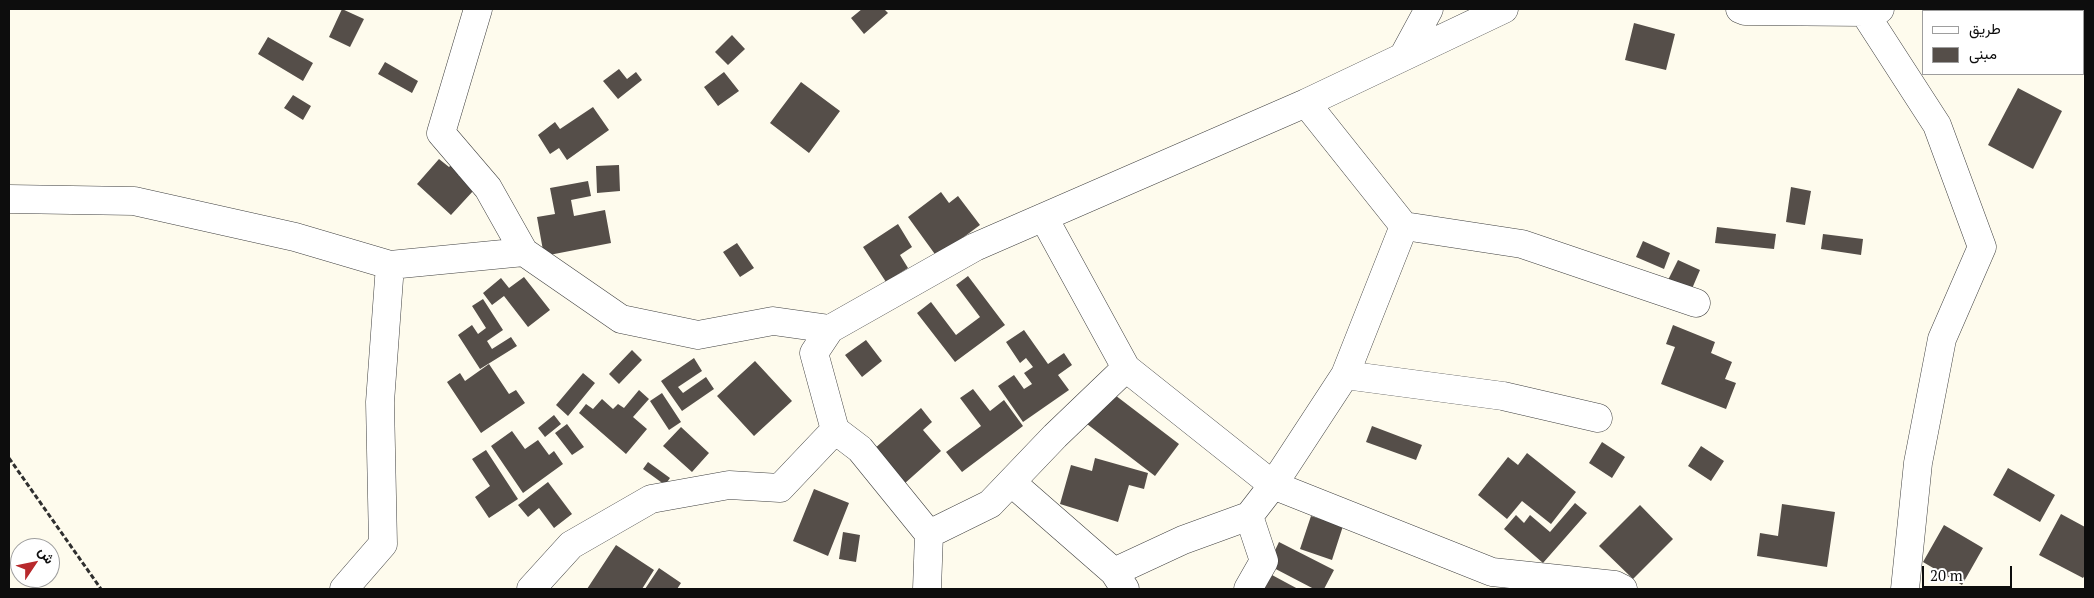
<!DOCTYPE html>
<html>
<head>
<meta charset="utf-8">
<style>
	body { margin:0 }
	#map { position:relative; width:2094px; height:598px; overflow:hidden; background:#fefbed; font-family:"PT Serif",Vazirmatn,serif }
	canvas { display:block }
	.frame { position:absolute; inset:0; border:10px solid #0d0d0d; pointer-events:none }
	.legend { position:absolute; left:1922px; top:10px; width:162px; height:65px; box-sizing:border-box; background:#fff; border:1px solid #9e9e9e; margin:0; padding:6px 9px; list-style:none; font-size:15px; color:#0d0d0d }
	.legend li { display:flex; align-items:center; gap:10px; height:25px }
	.legend b { width:25px; border:1px solid #9e9e9e }
	.north { position:absolute; left:10px; top:538px; width:50px; height:50px; box-sizing:border-box; background:#fff; border:1px solid #9e9e9e; border-radius:50%; rotate:56deg; font-size:14px; font-weight:700; line-height:20px; text-align:center; color:#0d0d0d }
	.north::after { content:''; display:block; margin:auto; width:18px; height:22px; background:#b8292c; clip-path:polygon(50% 0,100% 100%,50% 72%,0 100%) }
	.scale { position:absolute; left:1922px; top:566px; width:90px; height:22px; box-sizing:border-box; border:2px solid #0d0d0d; border-top:0; padding-left:6px; font-size:15px; line-height:18px; white-space:nowrap; color:#0d0d0d; -webkit-text-stroke:4px #fff; paint-order:stroke }
</style>
</head>
<body>
<div id="map">
<canvas width="2094" height="598"></canvas>
<div class="frame"></div>
<ul class="legend">
<li><b style="height:6px;background:#fff"></b>طريق</li>
<li><b style="height:14px;background:#554e49"></b>مبنى</li>
</ul>
<div class="north">ش</div>
<div class="scale">20 m</div>
</div>
<script>
const g = document.querySelector('canvas').getContext('2d');
g.lineJoin = 'round';
function fillPath(path, color) {
  g.fillStyle = color;
  g.fill(path, 'evenodd');
}
function toPath(rows) {
  const path = new Path2D();
  for (const r of rows) {
    path.moveTo(r[0], r[1]);
    for (let i = 2; i < r.length; i += 2) path.lineTo(r[i], r[i + 1]);
  }
  return path;
}
function trace(path, color, width, dash) {
  g.strokeStyle = color;
  g.lineWidth = width;
  g.lineCap = dash ? 'butt' : 'round';
  g.setLineDash(dash || []);
  g.stroke(path);
}
fillPath(toPath([
	[342,9,364,19,350,47,329,37],
	[862,9,884,9,888,13,864,34,851,18],
	[2010,9,2051,9,2051,11,2009,11],
	[1634,23,1675,34,1666,70,1625,60],
	[732,35,745,49,728,65,715,52],
	[268,37,313,63,303,81,258,54],
	[385,62,418,81,412,93,378,74],
	[619,69,627,79,636,72,642,80,618,99,603,81],
	[724,72,739,91,718,106,704,87],
	[801,82,840,111,809,153,770,123],
	[2018,88,2062,111,2033,169,1988,145],
	[293,95,311,106,303,120,284,108],
	[593,107,609,130,567,160,559,148,550,154,538,135,555,122,560,129],
	[439,159,449,167,456,160,465,168,458,175,474,190,451,215,417,184],
	[619,165,620,191,597,193,596,166],
	[588,181,591,196,571,200,574,216,605,210,611,243,544,256,537,217,555,214,550,188],
	[1791,187,1811,191,1805,225,1786,222],
	[941,192,949,203,958,196,980,225,937,257,908,217],
	[898,224,912,247,900,255,908,268,886,282,863,247],
	[1717,227,1776,234,1774,249,1715,243],
	[1823,234,1863,239,1861,255,1821,249],
	[1643,241,1670,253,1664,269,1636,257],
	[737,243,754,268,740,277,723,252],
	[1678,260,1700,270,1691,291,1668,280],
	[968,276,1005,325,955,362,917,313,931,302,956,335,980,317,956,285],
	[524,277,550,310,528,327,504,296,492,305,483,293,501,278,509,288],
	[483,299,503,330,487,341,492,349,511,337,517,346,480,369,458,335,472,325,478,334,486,328,472,306],
	[1673,325,1715,342,1711,353,1732,362,1725,379,1736,383,1726,409,1661,384,1675,347,1666,344],
	[1024,330,1048,364,1064,353,1072,365,1058,375,1069,390,1023,422,998,386,1014,375,1024,389,1032,384,1024,373,1033,367,1026,358,1020,363,1006,342],
	[866,340,882,361,862,377,845,355],
	[632,350,642,360,619,384,609,374],
	[694,358,702,371,678,387,683,393,706,377,714,389,682,411,661,381],
	[755,361,792,401,754,436,717,396],
	[489,364,509,394,516,390,525,403,481,433,447,382,460,373,465,381],
	[583,373,595,383,568,416,556,405],
	[973,389,990,411,1004,400,1023,426,962,472,946,452,981,426,960,398],
	[639,390,649,399,633,417,647,429,626,454,579,413,586,404,593,409,602,399,613,409,618,404,624,408],
	[1111,392,1179,444,1155,476,1087,424],
	[662,393,681,422,669,430,650,401],
	[921,408,932,422,923,430,941,451,904,484,874,449],
	[554,415,561,424,545,437,538,428],
	[567,424,584,447,572,455,555,433],
	[1372,426,1422,445,1416,460,1366,442],
	[681,427,709,453,692,472,663,446],
	[512,431,525,449,538,440,549,455,554,451,563,464,523,493,491,446],
	[1602,442,1625,457,1612,478,1589,463],
	[1701,446,1724,461,1711,481,1688,466],
	[486,450,518,499,489,518,475,497,490,486,472,459],
	[1527,453,1576,492,1551,524,1522,501,1507,519,1478,495,1508,457,1518,465],
	[1095,458,1148,473,1144,489,1129,485,1118,522,1060,504,1071,465,1092,471],
	[648,462,670,478,665,485,643,469],
	[2008,468,2055,495,2040,522,1993,495],
	[548,482,572,514,554,528,539,508,528,517,518,505],
	[814,489,849,503,828,556,793,541],
	[1575,503,1587,513,1543,563,1504,529,1516,515,1524,523,1530,515,1550,532],
	[1782,504,1835,512,1827,567,1757,556,1760,533,1778,536],
	[1640,505,1673,539,1633,579,1599,546],
	[2061,514,2085,527,2085,575,2083,578,2039,555],
	[1311,516,1343,526,1332,560,1300,549],
	[1944,525,1983,548,1962,585,1923,562],
	[843,532,860,535,856,562,839,559],
	[1279,542,1334,570,1324,589,1314,589,1268,565],
	[616,545,654,570,642,589,587,589],
	[659,568,681,583,677,589,645,589],
	[1272,575,1298,589,1263,589]
]), '#554e49');
const minor = toPath([
	[478,9,441,133,488,188,524,252],
	[1740,9,1745,11,1865,12,1880,9],
	[1862,9,1937,125,1982,247,1942,339,1918,463,1905,589],
	[1403,57,1504,9],
	[9,199,134,201,295,237,390,265,524,252,621,319,698,335,773,321,830,329],
	[1044,218,1126,368,1273,485,1492,572,1615,585,1623,589],
	[1404,226,1522,244,1696,303],
	[1345,375,1503,396,1598,418],
	[1011,482,1114,572,1125,589],
	[929,534,990,504,1055,436,1126,368],
	[1114,572,1183,540,1249,516,1273,485,1345,375,1404,226,1306,103],
	[344,589,383,544,380,402,390,265],
	[531,589,571,545,651,499,729,485,780,488,835,430],
	[927,589,929,534,860,449,835,430,814,353,830,329,975,247,1306,103,1403,57,1429,9],
	[1248,589,1264,561,1249,516]
]);
trace(minor, '#404040', 29);
trace(toPath([
	[9,458,101,589]
]), '#2f2f2f', 3, [5, 2.5]);
trace(minor, '#fff', 28);
</script>
</body>
</html>
